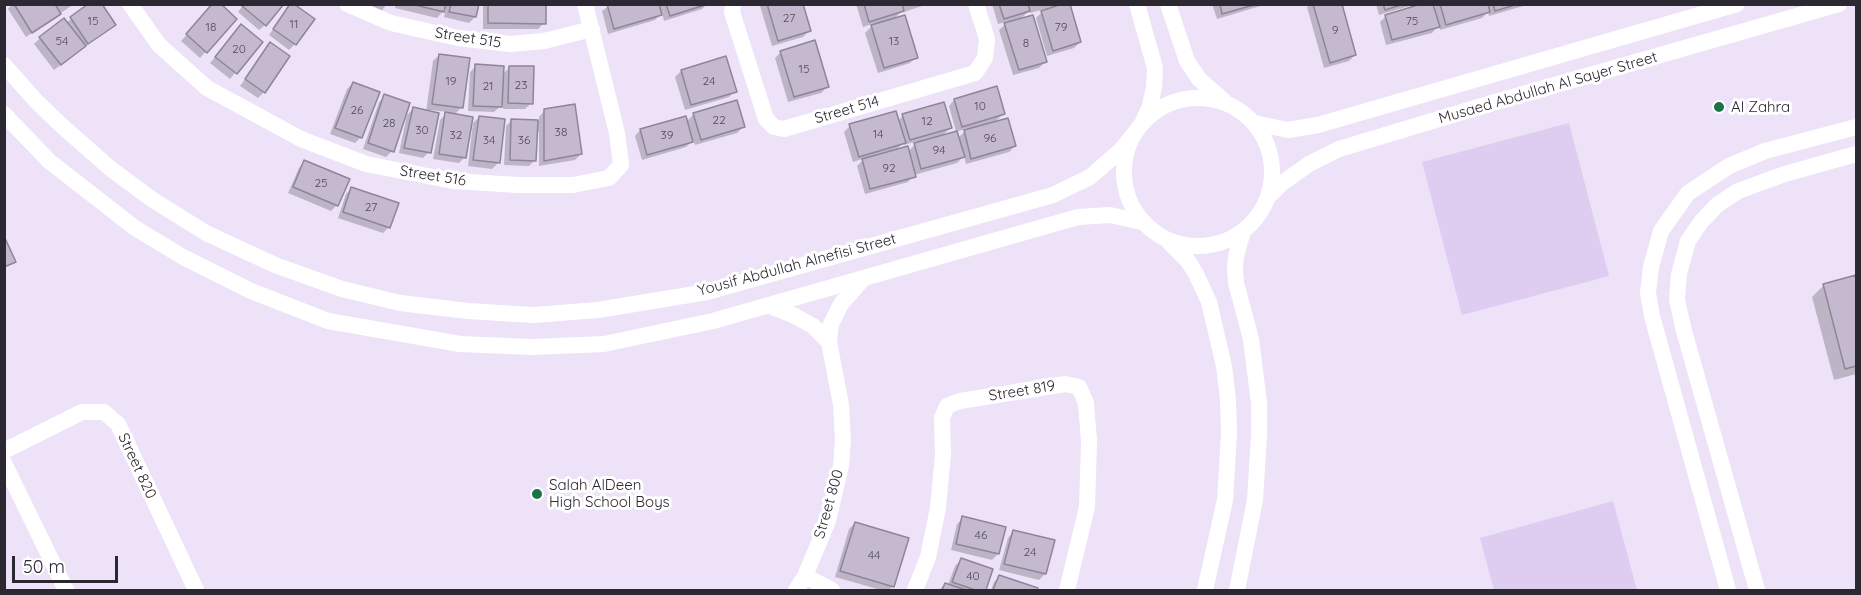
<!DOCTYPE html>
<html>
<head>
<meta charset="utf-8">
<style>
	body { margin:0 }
	#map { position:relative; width:1861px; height:595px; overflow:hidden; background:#ede2f8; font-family:Quicksand,sans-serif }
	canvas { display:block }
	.frame { position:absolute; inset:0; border:6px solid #2c2831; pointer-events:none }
	.scale { position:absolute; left:12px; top:556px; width:106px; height:27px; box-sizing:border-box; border:3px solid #2c2831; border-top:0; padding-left:8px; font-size:18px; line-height:21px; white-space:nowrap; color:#2c2831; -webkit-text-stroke:4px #fff; paint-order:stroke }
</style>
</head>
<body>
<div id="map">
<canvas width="1861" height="595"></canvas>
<div class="frame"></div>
<div class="scale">50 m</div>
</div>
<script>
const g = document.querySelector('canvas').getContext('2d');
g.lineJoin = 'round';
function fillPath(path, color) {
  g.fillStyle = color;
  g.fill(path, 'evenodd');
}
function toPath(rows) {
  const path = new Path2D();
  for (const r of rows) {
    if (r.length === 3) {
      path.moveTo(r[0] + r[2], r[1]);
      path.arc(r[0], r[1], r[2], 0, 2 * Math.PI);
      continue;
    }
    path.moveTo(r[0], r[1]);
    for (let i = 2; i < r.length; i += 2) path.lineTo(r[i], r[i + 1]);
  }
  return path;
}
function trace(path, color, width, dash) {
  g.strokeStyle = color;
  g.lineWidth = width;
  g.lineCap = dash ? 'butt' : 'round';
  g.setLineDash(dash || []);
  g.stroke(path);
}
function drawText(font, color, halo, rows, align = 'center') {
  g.font = font + ' Quicksand,sans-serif';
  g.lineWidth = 6;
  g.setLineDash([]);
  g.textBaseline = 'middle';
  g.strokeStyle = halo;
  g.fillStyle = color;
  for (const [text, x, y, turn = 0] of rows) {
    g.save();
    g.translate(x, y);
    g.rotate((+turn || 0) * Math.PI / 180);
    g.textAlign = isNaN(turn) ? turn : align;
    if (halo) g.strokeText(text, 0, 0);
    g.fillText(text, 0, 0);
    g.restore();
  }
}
fillPath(toPath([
	[1569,123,1609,276,1462,315,1422,162],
	[1613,501,1637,590,1494,590,1480,538]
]), '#deccf1');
fillPath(toPath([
	[12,4,74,4,26,37,8,9],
	[91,4,108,30,54,70,34,44,40,38,66,23],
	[214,4,235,19,200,58,181,41],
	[244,4,265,25,259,30,238,12],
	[362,4,387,4,379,14],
	[396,4,478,4,475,17,469,23,444,17,446,8,437,18,395,8],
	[483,4,544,4,544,23,538,29,483,29],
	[611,4,707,4,702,9,664,21,662,13,655,20,608,34,602,11],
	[762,4,801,4,809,31,803,37,772,46,760,6],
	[856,4,928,4,904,12,903,10,893,20,916,57,910,63,878,73,865,33,875,23,863,27],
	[992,4,1064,4,1080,42,1074,48,1047,56,1036,18,1045,9,1030,13,1029,11,1019,20,1045,62,1039,68,1013,75,999,30,1009,21,998,24],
	[1212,4,1267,4,1217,19],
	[1310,4,1341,4,1355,55,1349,61,1324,68,1307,7],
	[1376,4,1416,4,1379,15],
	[1438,4,1530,4,1489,16,1488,12,1482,18,1440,30,1439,25,1432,33,1386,45,1380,22,1386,16,1433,9],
	[286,11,295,44,289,50,269,35],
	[236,32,261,42,230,79,210,63],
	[270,44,264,92,258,98,240,86],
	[781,52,827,87,821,93,788,102,775,58],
	[439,55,462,107,454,115,465,157,459,163,433,159,440,120,448,112,430,110,429,152,423,158,399,153,407,115,413,109,426,112,433,61],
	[476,66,502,75,510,67,531,103,525,109,503,109,503,104,494,112,468,111,470,72],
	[681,71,735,91,729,97,685,110,675,77],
	[353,83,361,137,355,143,330,134,347,89],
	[385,96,392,151,386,157,363,149,379,102],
	[954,100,1004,113,994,123,1015,146,1009,152,966,164,964,156,957,163,914,175,908,182,865,194,857,166,865,158,853,162,844,132,850,126,898,121,903,116,950,128,940,138,958,138,968,128,956,132,949,106],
	[918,141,908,152,895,151,903,143,904,145],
	[545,110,581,154,575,160,539,166,539,132,536,132,535,160,529,166,504,165,506,126,512,120,539,121,539,117],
	[694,114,743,127,737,133,695,145,693,140,686,147,642,160,635,136,640,130,686,122],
	[479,117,498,163,492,169,468,166,473,123],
	[304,162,337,205,331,211,288,193,299,168],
	[352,188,389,227,383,233,338,218,346,194],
	[1856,276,1856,374,1834,380,1812,297,1824,285],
	[963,518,998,554,992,560,951,550,957,524],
	[855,523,893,586,889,590,881,590,835,577,849,529],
	[1013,532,1045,574,1039,580,999,570,1008,538],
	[961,560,991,570,984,590,939,590,945,584,948,585,955,566],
	[1000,576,1036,589,1036,590,991,590,994,582]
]), '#0003');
const building = toPath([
	[14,4,55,4,61,14,32,33,14,4],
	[88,4,102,4,116,25,88,44,70,17,88,4],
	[212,4,221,4,237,19,207,53,186,34,212,4],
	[243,4,284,4,266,26,242,6,243,4],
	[290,4,294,4,315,19,296,45,273,29,290,4],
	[411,4,446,4,444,12,411,4],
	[451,4,479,4,476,17,449,12,451,4],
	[488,4,546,4,546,24,488,23,488,4],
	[607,4,659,4,662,15,614,29,607,4],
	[666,4,708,4,670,16,666,4],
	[767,4,803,4,811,31,778,41,767,4],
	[864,4,902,4,904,11,869,22,864,4],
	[999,4,1028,4,1030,11,1004,19,999,4],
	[1062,4,1070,4,1081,42,1053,51,1041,11,1062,4],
	[1220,4,1257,4,1222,14,1220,4],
	[1313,4,1342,4,1356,55,1330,63,1313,4],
	[1383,4,1404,4,1385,10,1383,4],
	[1421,4,1433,4,1440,27,1392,40,1385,15,1421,4],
	[1440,4,1488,4,1490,12,1446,25,1440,4],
	[1493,4,1518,4,1495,11,1493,4],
	[905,15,918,58,884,68,871,25,905,15],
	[1033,15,1047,62,1019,70,1004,23,1033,15],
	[64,18,86,46,61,65,39,37,64,18],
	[241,24,263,42,237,74,215,57,241,24],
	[815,40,829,87,794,97,780,51,815,40],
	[270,42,290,56,265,93,245,79,270,42],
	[439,54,470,58,463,108,432,104,439,54],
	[726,56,737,92,691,105,681,70,726,56],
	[475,64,504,66,502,107,473,106,475,64],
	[509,66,534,66,533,104,508,103,509,66],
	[353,82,380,92,362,138,335,128,353,82],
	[997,86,1005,114,962,127,954,99,997,86],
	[384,94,410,103,394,152,368,143,384,94],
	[737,100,745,127,701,140,693,113,737,100],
	[944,102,952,128,910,140,902,114,944,102],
	[575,104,582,154,544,161,544,109,575,104],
	[413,107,439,113,431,153,404,148,413,107],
	[896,111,906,143,859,157,849,124,896,111],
	[445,112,473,117,466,158,439,154,445,112],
	[479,116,505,119,500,163,473,160,479,116],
	[686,116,693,142,647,155,640,129,686,116],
	[1008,118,1016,146,971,159,964,130,1008,118],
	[511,119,538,120,536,161,510,160,511,119],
	[957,131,965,157,921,169,914,143,957,131],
	[908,146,916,177,870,189,862,159,908,146],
	[304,160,350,179,338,206,293,187,304,160],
	[351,187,399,203,390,228,343,212,351,187],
	[4,236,16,262,4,267,4,236],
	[1856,275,1856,366,1845,369,1823,284,1856,275],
	[962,516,1006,527,999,554,956,544,962,516],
	[855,522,909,538,894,587,840,571,855,522],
	[1013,530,1055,540,1046,574,1004,564,1013,530],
	[961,558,993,569,986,590,975,590,952,582,961,558],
	[999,575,1038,588,1037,590,993,590,999,575],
	[945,583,966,590,942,590,945,583]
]);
fillPath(building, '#c4b9cf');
trace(building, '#8e8599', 1.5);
trace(toPath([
	[130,4,159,45,207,88,301,139,366,164,453,181,518,185,573,185,609,178,621,165,617,133,585,4],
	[347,4,391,23,458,38,510,44,544,41,592,29],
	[733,4,732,12,766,119,774,127,784,129,975,73,985,58,987,39,976,4],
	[1137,4,1155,68,1154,87,1150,106,1144,119],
	[1168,4,1187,61,1199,79,1223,100],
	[4,65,37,102,62,126,111,169,153,200,206,233,275,265,342,289,400,303,468,311,534,315,598,310,707,292,1053,195,1090,177,1121,150,1134,134],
	[1198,172,74],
	[4,114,49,161,135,228,183,257,251,291,328,321,460,344,532,347,604,344,713,321,1078,217,1110,215,1142,222],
	[1254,123,1288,130,1318,125,1737,4],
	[1269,196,1281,184,1309,164,1339,149,1492,103,1839,4],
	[1169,242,1188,261,1196,274,1209,302,1224,366,1228,400,1229,433,1225,500,1205,590],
	[768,305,795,316,813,326,829,342],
	[4,451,82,412,104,412,118,424,196,590],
	[4,463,66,590],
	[805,576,832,590],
	[796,590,805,576,828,521,841,466,843,440,841,405,829,342,831,324,841,304,863,279],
	[915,590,928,557,938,508,943,454,942,418,947,406,960,401,1065,384,1079,387,1086,403,1089,441,1087,507,1067,590],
	[1237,590,1255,500,1259,435,1259,403,1251,339,1236,283,1235,270,1236,256,1243,231],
	[1728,590,1652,316,1648,293,1651,267,1661,231,1688,193,1729,166,1765,151,1856,127],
	[1757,590,1684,331,1677,300,1679,274,1688,241,1701,222,1717,205,1738,191,1785,174,1856,154]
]), '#fff', 16);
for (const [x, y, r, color] of [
	[1719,107,6,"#1b7449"],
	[537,494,6,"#1b7449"]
]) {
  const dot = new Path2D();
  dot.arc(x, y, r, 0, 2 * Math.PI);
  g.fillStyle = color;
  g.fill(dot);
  trace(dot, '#fff', 2);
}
drawText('12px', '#524c58', null, [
	["27",789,18],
	["15",93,21],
	["75",1412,21],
	["11",294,24],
	["18",211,27],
	["79",1061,27],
	["9",1335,30],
	["54",62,41],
	["13",894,41],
	["8",1026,43],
	["20",239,49],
	["15",804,69],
	["19",451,81],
	["24",709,81],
	["23",521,85],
	["21",488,86],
	["10",980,106],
	["26",357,110],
	["22",719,120],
	["12",927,121],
	["28",389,123],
	["30",422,130],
	["38",561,132],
	["14",878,134],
	["32",456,135],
	["39",667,135],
	["96",990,138],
	["34",489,140],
	["36",524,140],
	["94",939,150],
	["92",889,168],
	["25",321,183],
	["27",371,207],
	["46",981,535],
	["24",1030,552],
	["44",874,555],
	["40",973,576]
]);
drawText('15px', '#2c2831', '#fff', [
	["Street 515",468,38,9],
	["Musaed Abdullah Al Sayer Street",1548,88,-16],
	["Street 514",847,110,-16],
	["Street 516",433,176,9],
	["Yousif Abdullah Alnefisi Street",797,265,-15],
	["Street 819",1022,391,-9],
	["Street 820",137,466,65],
	["Street 800",829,504,-74]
]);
drawText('15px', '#2c2831', '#fff', [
	["Al Zahra",1731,107],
	["Salah AlDeen",549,485],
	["High School Boys",549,502]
], 'left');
</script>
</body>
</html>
